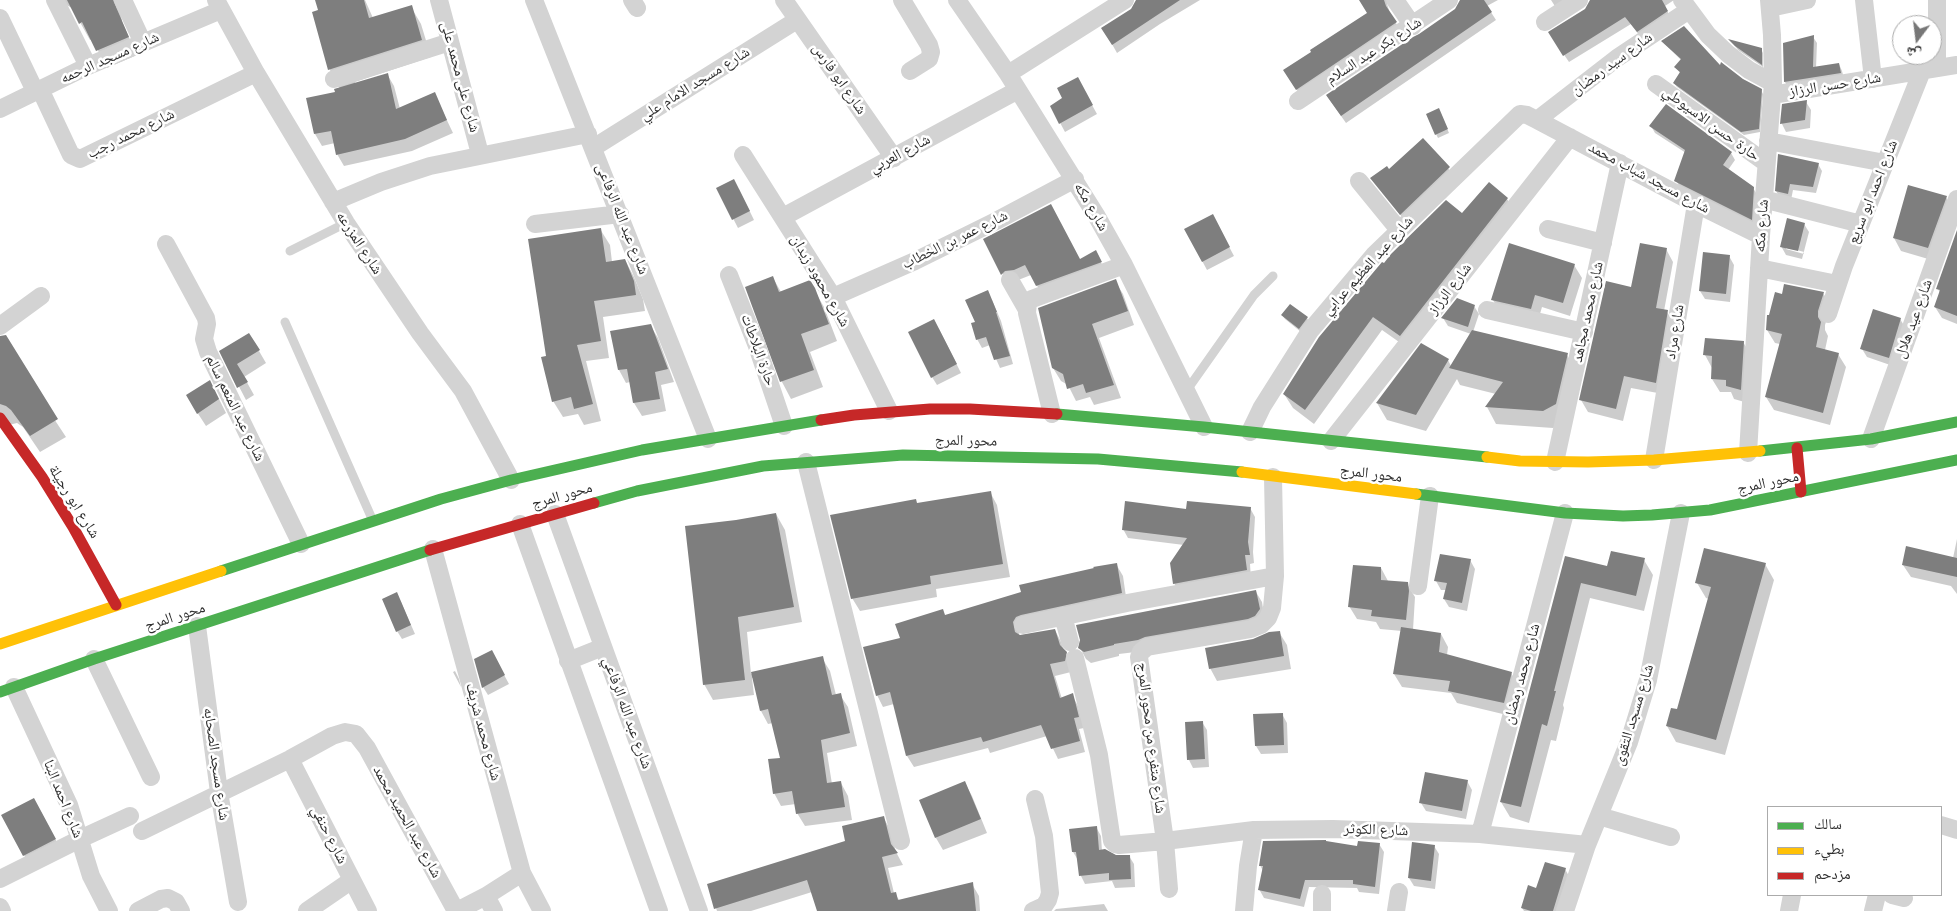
<!DOCTYPE html>
<html>
<head>
<meta charset="utf-8">
<style>
	body { margin:0 }
	#map { position:relative; width:1957px; height:911px; overflow:hidden; background:#fff; font-family:Helvetica,"Noto Naskh Arabic",sans-serif }
	canvas { display:block }
	.legend { position:absolute; left:1767px; top:806px; width:175px; height:90px; box-sizing:border-box; background:#fff; border:1px solid #ababab; margin:0; padding:6px 9px; list-style:none; font-size:15px; color:#2e2e2e }
	.legend li { display:flex; align-items:center; gap:10px; height:25px }
	.legend b { width:25px; border:1px solid #ababab }
	.north { position:absolute; left:1892px; top:15px; width:50px; height:50px; box-sizing:border-box; background:#fff; border:1px solid #ababab; border-radius:50%; rotate:195deg; font-size:14px; font-weight:700; line-height:20px; text-align:center; color:#2e2e2e }
	.north::after { content:''; display:block; margin:auto; width:18px; height:22px; background:#777; clip-path:polygon(50% 0,100% 100%,50% 72%,0 100%) }
</style>
</head>
<body>
<div id="map">
<canvas width="1957" height="911"></canvas>
<ul class="legend">
<li><b style="height:6px;background:#4caf50"></b>سالك</li>
<li><b style="height:6px;background:#ffc107"></b>بطيء</li>
<li><b style="height:6px;background:#c62828"></b>مزدحم</li>
</ul>
<div class="north">ش</div>
</div>
<script>
const g = document.querySelector('canvas').getContext('2d');
g.lineJoin = 'round';
function fillPath(path, color) {
  g.fillStyle = color;
  g.fill(path, 'evenodd');
}
function toPath(rows) {
  const path = new Path2D();
  for (const r of rows) {
    path.moveTo(r[0], r[1]);
    for (let i = 2; i < r.length; i += 2) path.lineTo(r[i], r[i + 1]);
  }
  return path;
}
function trace(path, color, width, dash) {
  g.strokeStyle = color;
  g.lineWidth = width;
  g.lineCap = dash ? 'butt' : 'round';
  g.setLineDash(dash || []);
  g.stroke(path);
}
function drawText(font, color, halo, rows, align = 'center') {
  g.font = font + ' Helvetica,"Noto Naskh Arabic",sans-serif';
  g.lineWidth = 5;
  g.setLineDash([]);
  g.textBaseline = 'middle';
  g.strokeStyle = halo;
  g.fillStyle = color;
  for (const [text, x, y, turn = 0] of rows) {
    g.save();
    g.translate(x, y);
    g.rotate((+turn || 0) * Math.PI / 180);
    g.textAlign = isNaN(turn) ? turn : align;
    if (halo) g.strokeText(text, 0, 0);
    g.fillText(text, 0, 0);
    g.restore();
  }
}
fillPath(toPath([
	[57,0,120,0,122,22,137,55,107,68,92,39,90,40,72,8],
	[317,0,365,0,373,18,411,7,421,24,431,57,355,82,356,84,387,74,394,86,400,109,434,93,453,133,412,151,344,166,337,154,335,143,322,146,315,134,307,99,336,93,340,89,330,70,313,13,320,11],
	[1138,0,1200,0,1160,24,1117,53,1103,28,1132,10],
	[1360,0,1393,0,1387,4,1390,13,1400,30,1301,96,1289,78,1368,14],
	[1461,0,1498,0,1487,6,1496,20,1346,123,1327,96,1456,10],
	[1551,0,1577,0,1558,11],
	[1591,0,1674,0,1665,6,1671,19,1642,39,1631,24,1569,62,1554,40,1586,9],
	[1813,37,1817,43,1816,68,1839,64,1842,71,1844,79,1788,88,1785,82,1784,44],
	[1731,41,1761,49,1763,53,1763,67,1738,50],
	[1663,42,1721,68,1761,90,1763,94,1760,132,1744,135,1677,87,1674,83,1681,74,1675,67,1681,60],
	[1077,78,1097,114,1065,132,1051,106,1064,99],
	[1806,102,1811,110,1810,128,1786,132,1782,124,1783,105],
	[1441,114,1449,133,1438,138,1436,134],
	[1651,126,1731,153,1735,160,1728,170,1753,188,1758,196,1755,226,1680,188,1676,180,1686,153,1655,133],
	[1818,164,1822,171,1816,193,1793,190,1791,200,1780,198,1776,191],
	[1448,168,1453,176,1406,222,1372,178],
	[1489,183,1507,199,1516,213,1409,349,1382,330,1314,424,1293,408,1284,394,1384,265,1463,214],
	[718,189,739,189,754,220,738,228],
	[1946,197,1953,210,1935,261,1901,251,1894,238],
	[1217,224,1234,256,1207,270,1185,229],
	[1804,224,1809,232,1802,259,1786,255,1781,246],
	[1786,247,1804,252,1804,254,1786,249],
	[600,229,610,245,612,262,625,260,634,277,643,299,645,311,603,317,609,358,586,361,601,421,584,425,578,414,563,417,553,401,548,357],
	[1957,234,1957,324,1942,318,1935,307,1940,293,1938,289],
	[984,240,1080,260,1095,252,1107,273,1043,296,1031,275,1008,284],
	[1666,249,1673,262,1664,311,1667,312,1674,324,1663,394,1631,388,1623,421,1588,412,1581,400,1632,289],
	[1729,256,1734,265,1730,302,1705,299,1700,291],
	[1574,265,1582,278,1570,316,1542,307,1538,321,1500,313,1493,300],
	[773,278,781,292,809,281,824,307,837,341,810,352,823,387,791,399,782,382,747,288],
	[1115,281,1123,294,1134,325,1099,338,1121,398,1094,405,1090,397,1076,401,1068,385,1061,381,1053,368],
	[1823,293,1831,306,1825,325,1825,330,1828,336,1825,350,1838,354,1846,367,1830,425,1774,410,1766,397,1780,344,1775,343,1767,330,1770,317,1783,295],
	[992,300,1001,321,1013,364,1000,368,990,345,982,348,977,339,977,323],
	[1474,306,1479,314,1473,332,1567,355,1577,372,1566,421,1553,428,1496,424,1487,407,1496,394,1460,385,1457,379,1426,431,1387,420,1377,403,1448,360,1451,366,1471,334,1448,326,1443,318],
	[1282,315,1307,318,1309,322,1301,332,1285,319],
	[1900,319,1905,327,1893,366,1867,357,1862,349],
	[650,325,658,338,674,382,661,385,666,411,642,416,634,403,630,382,626,383,619,370,612,332],
	[939,329,961,373,937,385,932,377],
	[0,337,66,437,40,452,23,427,17,423,0,427],
	[1743,342,1751,355,1748,403,1734,399,1731,392,1720,392,1712,379,1712,368,1705,355],
	[259,351,266,363,244,377,254,395,246,400,221,352],
	[217,395,226,413,206,426,195,409],
	[990,492,997,505,1010,577,936,589,937,597,860,611,852,598,917,504],
	[1250,508,1255,517,1253,552,1254,563,1250,564,1251,579,1179,592,1174,583,1184,545,1128,538,1123,529,1187,510],
	[776,514,785,530,802,622,747,632,751,674,822,658,830,671,836,695,840,695,848,707,857,746,827,753,832,784,841,783,848,796,852,820,805,826,797,813,796,804,781,806,774,793,781,759,773,723,768,724,761,711,754,678,752,678,754,695,713,700,704,684,736,522],
	[1957,539,1957,594,1951,586,1911,577,1903,565,1953,558],
	[1566,557,1608,568,1644,560,1653,575,1644,611,1590,598,1563,705,1564,708,1556,741,1551,740,1529,823,1510,817,1501,802],
	[1470,560,1475,569,1467,611,1449,607,1444,599,1447,590,1441,590,1436,581],
	[1116,564,1123,576,1127,604,1022,629,1019,634,1019,636,1055,630,1061,642,1064,651,1072,664,1071,672,1055,676,1062,699,1072,695,1078,706,1084,728,1079,729,1085,752,1058,759,1047,736,990,753,988,748,914,767,907,756,894,704,883,707,877,695,901,639,946,616],
	[1765,564,1774,580,1725,755,1676,742,1667,726,1678,711,1709,599,1706,598,1697,583],
	[1381,568,1388,581,1407,584,1415,597,1413,630,1441,634,1448,647,1447,655,1511,673,1519,686,1511,716,1457,703,1451,693,1402,687,1394,674,1402,631,1380,629,1376,622,1357,619,1349,606],
	[1256,592,1262,602,1265,621,1144,651,1119,654,1119,656,1091,663,1086,659,1080,648],
	[401,602,415,634,402,639,397,631],
	[1279,632,1287,645,1291,669,1217,681,1210,668,1253,641],
	[496,660,509,684,488,695,483,687],
	[455,671,459,679,461,687,453,672],
	[1282,714,1287,723,1288,753,1261,754,1256,746],
	[1202,722,1207,730,1209,767,1193,768,1189,760],
	[1467,781,1472,790,1466,819,1426,811,1421,803],
	[965,783,972,796,987,833,943,850,936,838],
	[41,812,62,852,31,868,24,855],
	[883,817,890,829,896,852,903,865,888,868,894,893,900,901,972,884,979,896,980,911,818,911,812,892,751,911,717,911,716,908,847,842],
	[1096,827,1101,836,1102,851,1116,857,1129,856,1134,864,1135,887,1115,888,1112,881,1085,884,1081,876,1078,860,1073,852,1071,830],
	[1379,844,1384,852,1379,894,1359,892,1357,888,1309,887,1304,907,1264,898,1259,889,1263,871,1260,865],
	[1434,846,1439,854,1435,889,1414,886,1409,878],
	[1565,869,1570,878,1560,911,1524,911,1522,908,1537,889],
	[1104,904,1108,911,1054,911,1056,909]
]), '#0003');
fillPath(toPath([
	[67,0,113,0,129,37,96,51,82,22,79,24],
	[315,0,364,0,369,18,412,5,422,40,328,70,312,12,318,10],
	[1136,0,1180,0,1112,45,1101,28,1131,9],
	[1359,0,1384,0,1386,6,1397,22,1296,90,1283,70,1311,52,1310,50,1367,13],
	[1460,0,1484,0,1492,12,1341,116,1326,95,1413,37,1419,34,1455,9],
	[1590,0,1662,0,1668,11,1637,32,1625,17,1563,56,1548,32,1585,9],
	[1684,26,1720,65,1721,62,1743,79,1762,89,1759,129,1741,132,1673,83,1680,72,1674,67,1681,59,1661,41],
	[1814,35,1813,67,1839,63,1841,73,1784,82,1783,43],
	[1728,39,1762,48,1762,65,1735,46],
	[388,73,396,109,435,92,447,120,405,139,336,155,331,131,314,134,306,98,335,92,334,89],
	[1078,77,1093,105,1059,124,1050,106,1062,98,1057,88],
	[1807,100,1805,120,1780,124,1782,104],
	[1666,104,1732,152,1723,165,1754,187,1752,220,1674,181,1685,150,1649,126],
	[1439,108,1448,129,1435,135,1426,114],
	[1423,138,1450,167,1400,215,1370,178,1387,166,1389,169],
	[1778,154,1819,163,1813,187,1790,184,1788,194,1775,191],
	[734,179,750,211,732,220,716,188],
	[1489,182,1508,198,1400,336,1373,317,1305,410,1283,394,1319,337,1382,262,1384,263,1391,254,1446,200,1462,213],
	[1908,185,1947,196,1928,248,1893,238],
	[1051,204,1080,259,1096,250,1102,262,1036,286,1025,265,1014,270,1005,271,1001,275,983,239],
	[1213,214,1230,247,1202,262,1184,229],
	[1787,218,1805,223,1798,251,1780,247],
	[601,228,606,262,625,259,634,281,636,295,594,301,601,341,577,345,593,404,574,409,571,397,552,402,541,357,546,356,528,239],
	[1957,230,1957,316,1934,307,1940,290,1936,289],
	[1509,243,1575,264,1563,303,1535,295,1531,309,1491,300],
	[1640,243,1667,248,1656,308,1668,310,1656,383,1624,376,1616,409,1579,400,1606,281,1631,287],
	[1703,252,1730,255,1726,294,1699,291],
	[773,276,779,292,810,280,815,288,829,324,801,334,814,370,780,382,745,287],
	[1116,279,1128,311,1092,324,1114,385,1086,393,1083,384,1067,389,1063,374,1052,368,1038,308],
	[1784,284,1824,292,1818,311,1818,317,1821,322,1816,347,1839,353,1823,413,1765,397,1782,334,1766,330,1767,315,1769,315,1775,292,1782,294],
	[988,290,997,312,996,312,1010,356,994,360,986,337,976,340,971,323,975,322,965,300],
	[1457,298,1475,305,1468,327,1441,318],
	[1290,304,1308,317,1299,329,1281,315],
	[1873,309,1901,318,1889,358,1860,349],
	[934,319,957,364,931,378,908,332],
	[651,324,668,369,655,372,660,399,633,403,627,369,618,370,610,331],
	[1472,330,1568,353,1556,404,1543,411,1485,407,1503,382,1449,368],
	[249,333,260,350,237,364,248,382,237,388,219,351],
	[6,335,58,419,30,436,11,410,6,406,0,404,0,336],
	[1705,338,1744,341,1741,390,1726,386,1726,380,1711,379,1712,356,1703,355],
	[1421,343,1449,359,1416,415,1376,403],
	[210,380,219,399,197,414,186,395],
	[991,491,1003,564,930,576,931,584,851,599,830,515,916,499,917,503],
	[1125,501,1186,509,1187,501,1251,507,1248,542,1250,555,1245,555,1247,570,1173,584,1170,563,1187,538,1122,530],
	[776,513,794,607,738,617,745,680,703,685,685,526,736,520],
	[1906,546,1957,558,1957,577,1902,565],
	[1704,548,1766,563,1716,740,1666,726,1671,708,1677,709,1711,587,1695,583],
	[1611,551,1645,558,1636,596,1581,583,1554,691,1556,691,1547,726,1542,724,1521,807,1500,802,1565,556,1607,566],
	[1440,554,1471,559,1462,603,1443,599,1447,583,1434,581],
	[1117,563,1122,593,1021,615,1016,617,1013,622,1015,632,1020,635,1055,629,1060,645,1067,652,1065,661,1050,664,1060,698,1073,693,1079,717,1074,718,1080,741,1051,749,1041,725,983,742,981,737,906,756,890,692,876,696,863,647,900,638,895,624,943,609,945,615,1021,592,1019,585,1094,568,1093,567],
	[1353,565,1381,567,1381,580,1408,582,1409,591,1406,620,1371,616,1372,610,1348,607],
	[1256,590,1260,609,1255,616,1248,619,1145,637,1138,640,1114,644,1114,645,1084,652,1078,648,1080,640,1076,625],
	[397,592,411,625,396,632,382,599],
	[1401,627,1441,633,1439,652,1512,672,1504,703,1448,691,1450,681,1393,674],
	[1280,631,1284,656,1209,669,1205,648,1253,639,1269,632],
	[492,650,505,675,482,688,474,659],
	[823,656,832,695,841,693,850,733,821,740,827,783,841,781,845,807,796,814,792,791,773,794,768,759,780,758,768,709,760,711,751,672],
	[1283,713,1284,745,1255,746,1253,714],
	[1203,721,1205,759,1187,760,1185,722],
	[1425,772,1468,780,1462,811,1419,803],
	[965,781,981,819,935,838,919,800],
	[34,798,56,839,23,856,1,815],
	[884,816,891,844,898,853,882,857,891,893,896,892,898,900,973,882,976,911,817,911,807,880,714,909,707,884,845,841,842,826],
	[1097,826,1099,850,1105,849,1116,855,1130,855,1131,879,1109,880,1109,873,1079,876,1076,852,1072,852,1069,829],
	[1326,840,1326,841,1357,846,1358,841,1380,843,1375,887,1353,884,1353,880,1305,880,1300,899,1258,890,1263,866,1259,866,1263,841],
	[1412,842,1435,845,1431,881,1408,878],
	[1545,862,1566,868,1553,911,1531,911,1521,908,1528,885,1536,888]
]), '#7e7e7e');
trace(toPath([
	[290,251,346,223],
	[285,322,373,521],
	[1187,390,1254,295,1273,276]
]), '#d3d3d3', 9);
trace(toPath([
	[55,0,88,66],
	[123,0,143,43],
	[216,0,256,73,346,223,420,333,463,391,511,480],
	[439,0,480,154],
	[534,0,708,439],
	[632,0,637,8],
	[784,0,894,158],
	[902,0,929,45,931,52,929,59,910,71],
	[957,0,1008,74,1096,215,1124,265,1204,427],
	[1395,0,1413,26],
	[1682,0,1708,35,1728,54,1749,70,1773,83],
	[1864,0,1873,79],
	[1937,0,1937,68],
	[1770,8,1807,0],
	[0,18,35,91],
	[1545,22,1579,0],
	[1008,74,1125,0],
	[334,79,450,42],
	[1656,84,1766,163],
	[40,89,71,155,80,159,256,73],
	[1772,95,1957,65],
	[1298,101,1449,0],
	[0,109,88,66,221,10],
	[1537,120,1617,58,1689,10],
	[1768,141,1885,163],
	[593,148,797,20],
	[743,155,833,297,889,411],
	[1359,181,1399,230],
	[1763,199,1861,224],
	[333,202,381,182,430,166,588,134],
	[783,217,1018,90],
	[535,224,620,214],
	[1548,229,1603,243],
	[166,244,206,318,207,324,204,339,208,352,301,544],
	[1759,268,1837,284],
	[729,275,757,346,784,426],
	[1010,280,1026,308],
	[833,297,915,261,996,221,1075,179],
	[1487,310,1584,332],
	[1828,314,1844,266,1922,71],
	[0,326,41,296],
	[1052,414,1027,313,1028,302,1032,299,1124,265],
	[1250,432,1262,407,1310,331,1374,255,1520,114,1527,115,1537,120,1696,204,1761,236],
	[1871,439,1957,199],
	[1331,441,1570,137],
	[1748,453,1761,236,1773,83,1772,35,1769,0],
	[1654,460,1696,204],
	[806,462,901,841],
	[1555,462,1620,163],
	[555,514,699,911],
	[520,524,659,911],
	[433,549,522,873,542,911],
	[1418,586,1430,496],
	[1063,616,1070,642],
	[1023,625,1127,603,1275,576],
	[197,626,219,792,238,902],
	[1075,658,1099,755,1112,841,1115,844,1119,845,1165,841,1254,830,1333,829,1480,834,1587,845],
	[94,659,151,777],
	[568,661,603,647],
	[14,687,69,805,91,876,109,911],
	[290,759,368,911],
	[1599,816,1671,837],
	[1941,825,1957,830],
	[142,831,290,759,332,736,345,732,356,734,367,748,456,911],
	[1480,834,1565,513],
	[0,879,80,839,130,816],
	[1169,889,1165,841,1139,657,1141,652,1147,647,1251,629,1261,625,1268,618,1272,608,1275,576,1273,477],
	[1892,895,1904,898],
	[486,896,494,911],
	[0,907,2,911],
	[138,911,161,899,168,898,176,902,181,911],
	[307,911,352,880],
	[457,911,486,896,522,873],
	[1033,911,1044,906,1048,900,1050,893,1044,836,1035,799],
	[1244,911,1248,866,1254,830],
	[1322,911,1322,894],
	[1396,911,1399,892],
	[1565,911,1587,845,1629,742,1648,680,1681,513],
	[1789,911,1792,895],
	[1873,911,1877,895]
]), '#d3d3d3', 18);
trace(toPath([
	[1057,414,1204,427,1487,457],
	[1760,451,1871,439,1957,422],
	[1416,494,1565,513,1623,516,1652,515,1710,510,1957,460],
	[594,503,637,491,763,466,903,455,1098,459,1242,472],
	[221,571,441,499,511,480,642,450,821,420],
	[0,692,94,659,430,550]
]), '#4caf50', 11);
trace(toPath([
	[1487,457,1520,461,1588,462,1654,460,1760,451],
	[1242,472,1416,494],
	[0,644,221,571]
]), '#ffc107', 11);
trace(toPath([
	[0,418,42,477,73,527,116,605],
	[821,420,854,415,930,409,970,409,1057,414],
	[1797,448,1801,492],
	[430,550,594,503]
]), '#c62828', 11);
drawText('15px', '#2e2e2e', '#fff', [
	["شارع بكر عبد السلام",1374,51,-33],
	["شارع مسجد الرحمه",110,58,-24],
	["شارع سيد رمضان",1612,64,-36],
	["شارع على محمد على",460,77,75],
	["شارع ابو فارس",839,79,55],
	["شارع مسجد الامام علي",695,84,-32],
	["شارع حسن الرزاز",1835,85,-9],
	["حارة حسن الاسيوطي",1711,124,36],
	["شارع محمد رجب",131,134,-26],
	["شارع العربي",900,154,-28],
	["شارع مسجد شباب محمد",1649,178,28],
	["شارع احمد ابو سريع",1873,192,-68],
	["شارع مكه",1091,207,60],
	["شارع عبد الله الرفاعى",622,219,68],
	["شارع مكه",1762,226,-86],
	["شارع عمر بن الخطاب",955,240,-26],
	["شارع المزرعه",359,243,57],
	["شارع عبد العظيم عرابي",1368,266,-48],
	["شارع محمود زيدان",820,281,60],
	["شارع الرزاز",1450,289,-52],
	["شارع محمد مجاهد",1588,312,-78],
	["شارع عيد هلال",1914,319,-70],
	["شارع مراد",1675,332,-81],
	["حارة البلاطات",758,350,70],
	["شارع عبد المنعم سالم",235,408,64],
	["محور المرج",966,441,1],
	["محور المرج",1371,474,7],
	["محور المرج",1768,483,-12],
	["محور المرج",562,496,-16],
	["شارع ابو رجيلة",74,502,58],
	["محور المرج",175,617,-18],
	["شارع محمد رمضان",1522,674,-75],
	["شارع عبد الله الرفاعي",627,713,70],
	["شارع مسجد التقوى",1634,715,-73],
	["شارع محمد شريف",483,732,75],
	["شارع متفرع من محور المرج",1151,738,83],
	["شارع مسجد الصحابه",216,764,82],
	["شارع احمد البنا",63,799,68],
	["شارع عبد الحميد محمد",407,822,61],
	["شارع الكوثر",1376,830,2],
	["شارع حنفي",329,835,63]
]);
</script>
</body>
</html>
